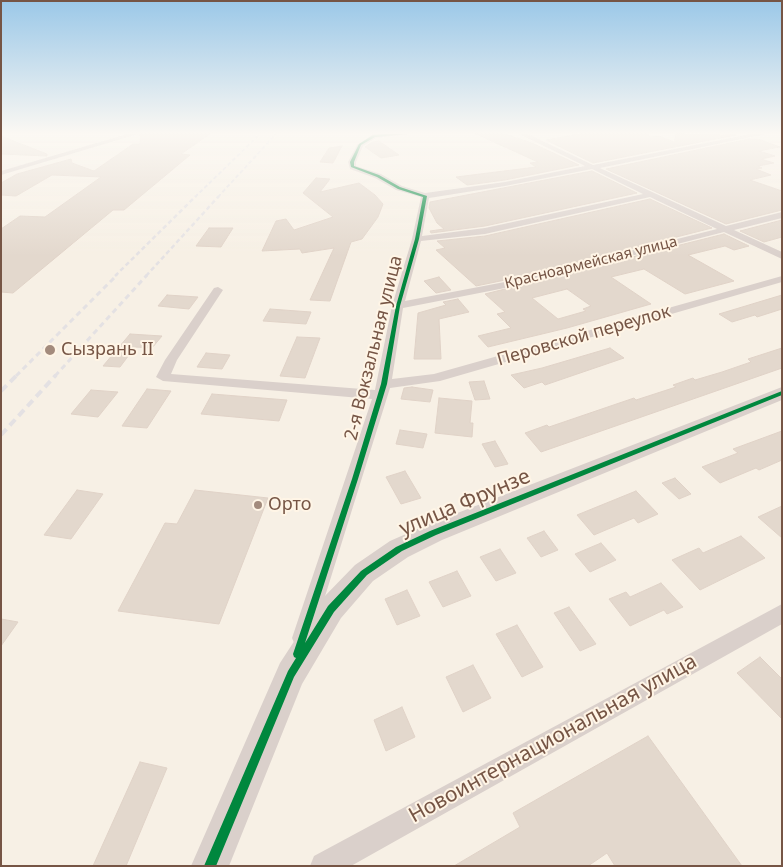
<!DOCTYPE html>
<html>
<head>
<meta charset="utf-8">
<style>
	body { margin:0 }
	#map { position:relative; width:783px; height:867px; overflow:hidden; background:#f7f0e5; font-family:"Noto Sans",sans-serif }
	canvas { display:block }
	.frame { position:absolute; inset:0; border:2px solid #765545; pointer-events:none }
</style>
</head>
<body>
<div id="map">
<canvas width="783" height="867"></canvas>
<div class="frame"></div>
</div>
<script>
const g = document.querySelector('canvas').getContext('2d');
g.lineJoin = 'round';
function fillPath(path, color) {
  g.fillStyle = color;
  g.fill(path, 'evenodd');
}
function toPath(rows) {
  const path = new Path2D();
  for (const r of rows) {
    path.moveTo(r[0], r[1]);
    for (let i = 2; i < r.length; i += 2) path.lineTo(r[i], r[i + 1]);
  }
  return path;
}
function trace(path, color, width, dash) {
  g.strokeStyle = color;
  g.lineWidth = width;
  g.lineCap = dash ? 'butt' : 'round';
  g.setLineDash(dash || []);
  g.stroke(path);
}
function drawText(font, color, halo, rows, align = 'center') {
  g.font = font + ' "Noto Sans",sans-serif';
  g.lineWidth = 4;
  g.setLineDash([]);
  g.textBaseline = 'middle';
  g.strokeStyle = halo;
  g.fillStyle = color;
  for (const [text, x, y, turn = 0] of rows) {
    g.save();
    g.translate(x, y);
    g.rotate((+turn || 0) * Math.PI / 180);
    g.textAlign = isNaN(turn) ? turn : align;
    if (halo) g.strokeText(text, 0, 0);
    g.fillText(text, 0, 0);
    g.restore();
  }
}
const building = toPath([
	[140,134,210,134,181,154,190,155,124,210,113,210,13,293,1,292,1,229,20,216,45,217,101,177,52,175,16,196,1,195,1,183,17,174,71,159,72,163,94,171,133,144,140,144,140,134],
	[476,134,505,134,532,143,579,165,505,180,467,185,456,177,536,167,530,163,538,162,476,134],
	[580,134,648,134,648,137,660,136,674,142,676,134,736,135,593,163,546,140,580,134],
	[1,136,47,154,47,156,1,154,1,136],
	[749,139,758,139,780,147,759,151,775,156,761,159,774,163,758,166,762,168,756,169,771,175,750,180,782,191,782,210,726,224,606,169,749,139],
	[379,141,399,155,381,158,365,147,372,142,379,141],
	[342,146,333,163,320,162,329,148,342,146],
	[592,171,637,193,485,226,431,233,430,231,444,229,437,223,429,208,430,202,592,171],
	[316,178,330,179,320,192,359,183,375,195,383,204,378,217,362,239,351,242,330,301,310,300,334,248,302,253,300,249,262,251,276,221,286,219,294,230,333,217,303,193,316,178],
	[650,199,712,228,510,279,476,286,436,250,445,248,437,241,485,236,650,199],
	[782,220,782,237,764,242,740,231,782,220],
	[209,228,233,228,221,247,196,246,209,228],
	[724,234,749,246,734,250,725,246,688,255,734,281,685,294,644,269,611,277,651,304,567,328,488,347,478,336,511,328,497,314,505,312,485,294,724,234],
	[567,289,591,306,583,309,586,311,558,319,532,298,567,289],
	[439,277,451,290,436,293,424,281,439,277],
	[167,295,198,297,189,309,158,306,167,295],
	[782,295,782,309,757,317,755,315,732,322,719,314,782,295],
	[458,299,469,312,439,319,441,359,414,359,418,313,446,305,443,302,458,299],
	[270,309,311,312,306,324,263,321,270,309],
	[130,334,162,336,152,348,135,347,120,367,103,366,130,334],
	[297,337,320,338,305,378,280,376,297,337],
	[610,348,624,358,545,385,542,382,524,388,511,375,542,368,610,348],
	[782,348,782,368,541,452,525,433,547,425,549,427,634,398,636,400,676,387,673,385,693,378,695,380,722,372,751,362,748,359,782,348],
	[206,353,230,355,222,369,197,367,206,353],
	[484,381,490,399,475,400,469,382,484,381],
	[412,387,433,390,430,402,401,399,404,388,412,387],
	[147,389,171,391,147,428,122,426,147,389],
	[91,390,118,392,98,417,71,414,91,390],
	[212,394,287,400,279,421,201,414,212,394],
	[439,398,472,401,470,423,473,423,472,437,435,433,439,398],
	[400,430,427,434,423,448,396,444,400,430],
	[782,431,782,460,759,470,756,468,720,483,702,467,738,453,733,449,782,431],
	[495,441,508,464,495,467,482,444,495,441],
	[405,471,421,498,401,504,386,477,405,471],
	[675,478,691,494,679,499,662,483,675,478],
	[77,490,103,494,71,539,44,535,77,490],
	[195,490,268,498,219,624,118,611,165,523,177,524,195,490],
	[636,491,658,514,638,523,634,518,594,535,577,515,636,491],
	[782,506,782,538,758,517,782,506],
	[544,531,558,550,541,557,527,538,544,531],
	[741,536,765,558,700,590,672,560,699,548,703,553,741,536],
	[601,543,616,560,590,572,575,554,601,543],
	[500,549,516,573,496,581,480,557,500,549],
	[457,571,471,596,443,607,429,582,457,571],
	[661,583,683,607,667,614,664,610,630,626,609,599,626,592,630,597,661,583],
	[407,590,420,616,397,625,385,599,407,590],
	[569,607,596,644,580,651,554,613,569,607],
	[1,619,18,622,1,646,1,619],
	[517,625,543,667,522,677,496,634,517,625],
	[760,657,782,679,782,719,737,673,760,657],
	[473,665,491,698,463,712,446,677,473,665],
	[402,707,415,737,386,751,374,720,402,707],
	[648,736,742,866,615,866,607,853,588,866,454,866,520,827,513,813,648,736],
	[140,762,167,768,126,866,93,866,140,762]
]);
fillPath(building, '#e3d8cd');
trace(building, '#e0d2c7', 1);
fillPath(toPath([
	[127,134,138,134,1,175,1,171,127,134],
	[373,134,408,134,376,138,363,146,356,162,356,166,381,174,402,186,425,193,505,182,585,166,519,134,528,134,593,165,751,134,766,134,600,168,726,226,782,212,782,218,734,230,782,252,782,259,724,232,510,287,403,308,392,379,434,374,782,276,782,282,440,381,390,388,312,638,309,645,302,648,295,645,292,638,372,399,163,381,156,377,165,360,214,288,218,287,223,290,177,360,171,374,375,390,392,306,412,239,421,197,396,190,375,178,350,169,348,162,357,145,373,134],
	[592,169,643,194,485,228,422,236,429,198,505,186,592,169],
	[650,197,717,229,510,281,405,301,421,241,485,234,650,197],
	[782,604,782,624,351,866,310,866,314,856,782,604]
]), '#dad0cb');
fillPath(toPath([
	[782,387,782,400,442,540,408,557,373,581,341,618,302,684,229,866,191,866,280,663,321,600,355,565,390,541,424,526,782,387]
]), '#dad0cb');
trace(toPath([
	[195,197,260,134],
	[218,197,276,134]
]), '#e4e1e3', 2, [4, 2.5]);
trace(toPath([
	[115,276,196,196],
	[146,276,219,196]
]), '#e4e1e3', 2.5, [4.5, 3]);
trace(toPath([
	[16,376,117,275],
	[55,376,147,275]
]), '#e4e1e3', 3, [5.5, 4]);
trace(toPath([
	[1,391,17,375],
	[1,435,56,375]
]), '#e4e1e3', 4, [8, 5]);
fillPath(toPath([
	[386,134,406,134,375,137,361,145,354,162,354,166,379,175,400,187,427,196,419,239,400,306,387,384,358,479,305,643,328,606,361,571,396,547,430,531,782,391,782,395,436,535,402,551,367,575,334,612,294,677,216,866,204,866,288,671,296,658,294,657,293,654,352,479,381,384,396,306,415,239,423,197,398,189,377,177,351,167,350,162,359,144,373,135,386,134]
]), '#00873e');
const sky = g.createLinearGradient(0, 0, 0, 256);
sky.addColorStop(0, '#9bc8e8');
sky.addColorStop(0.52, '#fbf8f3');
sky.addColorStop(1, '#fbf8f300');
g.fillStyle = sky;
g.fillRect(0, 0, 783, 256);
for (const [x, y, r, color] of [
	[50,350,6,"#a38b7d"],
	[258,505,5,"#a38b7d"]
]) {
  const dot = new Path2D();
  dot.arc(x, y, r, 0, 2 * Math.PI);
  g.fillStyle = color;
  g.fill(dot);
  trace(dot, '#fff5e6', 2);
}
drawText('15px', '#765545', '#fff5e6', [
	["Красноармейская улица",591,263,-14]
]);
drawText('18px', '#765545', '#fff5e6', [
	["Перовской переулок",584,336,-16],
	["2-я Вокзальная улица",374,348,-76]
]);
drawText('18px', '#765545', '#fff5e6', [
	["Сызрань II",61,350],
	["Орто",268,505]
], 'left');
drawText('21px', '#765545', '#fff5e6', [
	["улица Фрунзе",465,503,-23],
	["Новоинтернациональная улица",553,739,-29]
]);
</script>
</body>
</html>
